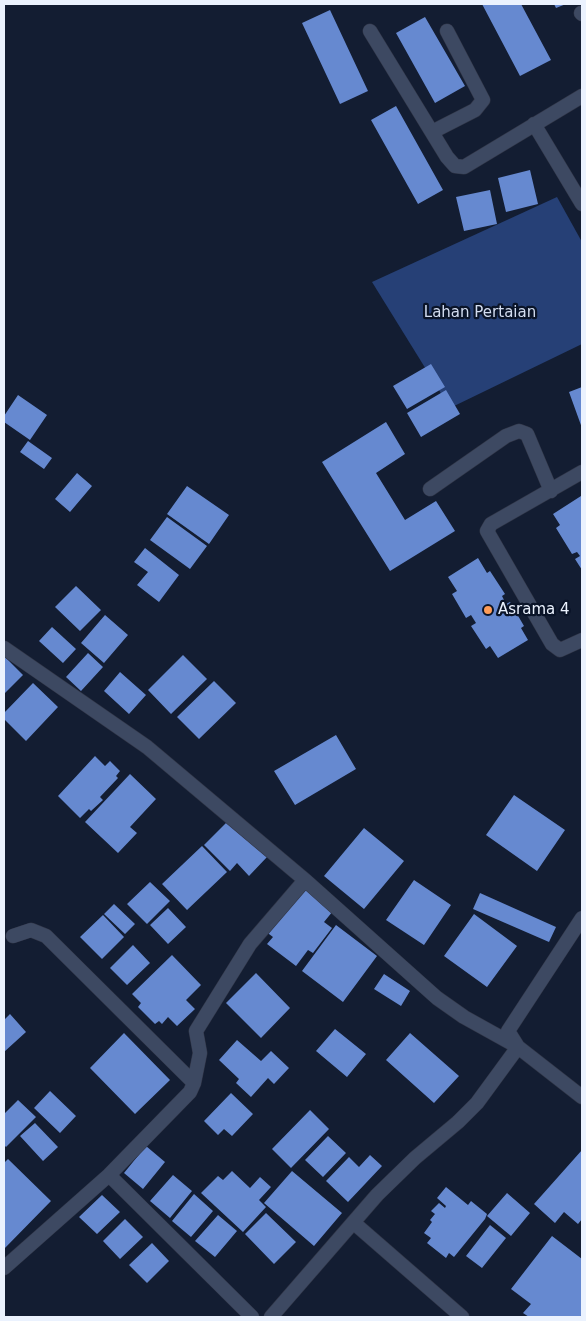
<!DOCTYPE html>
<html>
<head>
<meta charset="utf-8">
<style>
	body { margin:0 }
	#map { position:relative; width:586px; height:1321px; overflow:hidden; background:#131d32; font-family:"DejaVu Sans",sans-serif }
	canvas { display:block }
	.frame { position:absolute; inset:0; border:5px solid #ebf2fe; pointer-events:none }
</style>
</head>
<body>
<div id="map">
<canvas width="586" height="1321"></canvas>
<div class="frame"></div>
</div>
<script>
const g = document.querySelector('canvas').getContext('2d');
g.lineJoin = 'round';
function fillPath(path, color) {
  g.fillStyle = color;
  g.fill(path, 'evenodd');
}
function toPath(rows) {
  const path = new Path2D();
  for (const r of rows) {
    path.moveTo(r[0], r[1]);
    for (let i = 2; i < r.length; i += 2) path.lineTo(r[i], r[i + 1]);
  }
  return path;
}
function trace(path, color, width, dash) {
  g.strokeStyle = color;
  g.lineWidth = width;
  g.lineCap = dash ? 'butt' : 'round';
  g.setLineDash(dash || []);
  g.stroke(path);
}
function drawText(font, color, halo, rows, align = 'center') {
  g.font = font + ' "DejaVu Sans",sans-serif';
  g.lineWidth = 4.5;
  g.setLineDash([]);
  g.textBaseline = 'middle';
  g.strokeStyle = halo;
  g.fillStyle = color;
  for (const [text, x, y, turn = 0] of rows) {
    g.save();
    g.translate(x, y);
    g.rotate((+turn || 0) * Math.PI / 180);
    g.textAlign = isNaN(turn) ? turn : align;
    if (halo) g.strokeText(text, 0, 0);
    g.fillText(text, 0, 0);
    g.restore();
  }
}
fillPath(toPath([
	[557,197,582,242,582,344,450,408,372,282]
]), '#264076');
fillPath(toPath([
	[482,4,521,4,551,60,520,76],
	[554,4,566,4,556,8],
	[330,10,368,91,340,104,302,23],
	[425,17,465,86,435,103,396,33],
	[396,106,443,190,418,204,371,120],
	[530,170,538,204,506,212,498,178],
	[490,190,497,224,464,231,456,197],
	[431,364,445,387,407,409,393,386],
	[582,387,582,428,569,392],
	[446,390,460,414,421,437,407,413],
	[18,395,47,415,30,440,4,422,4,416],
	[386,422,405,454,376,473,405,520,436,501,455,531,390,571,322,462],
	[28,441,52,458,44,469,20,452],
	[77,473,92,486,70,512,55,499],
	[187,486,229,515,209,544,167,514],
	[581,496,582,497,582,570,575,559,580,556,577,552,572,554,556,528,560,525,553,514],
	[167,517,207,546,190,569,150,540],
	[145,548,179,575,159,602,137,585,148,572,134,562],
	[478,558,487,573,490,571,505,594,502,596,506,604,510,602,524,626,521,628,528,640,498,658,490,646,486,649,471,626,476,623,471,615,466,618,452,594,457,591,448,577],
	[76,586,101,610,80,631,55,607],
	[105,615,128,635,104,663,81,643],
	[52,627,76,649,63,663,39,641],
	[88,653,103,667,81,691,66,677],
	[183,655,207,679,171,714,148,690],
	[4,656,23,675,4,694],
	[120,672,146,695,129,714,104,691],
	[214,681,236,703,199,739,177,717],
	[33,683,58,707,26,741,4,719,4,713],
	[336,735,356,769,295,805,274,771],
	[95,756,105,766,110,761,120,771,116,776,118,778,100,797,103,800,91,811,89,809,80,818,58,796],
	[130,774,156,799,130,827,137,833,118,853,85,822],
	[514,795,565,830,537,871,486,835],
	[229,820,267,857,249,876,237,863,230,871,204,845],
	[364,828,404,861,364,909,324,876],
	[202,846,227,872,187,910,162,884],
	[414,880,451,905,424,945,386,920],
	[150,882,170,901,147,924,127,904],
	[304,888,333,911,324,922,332,928,313,953,308,950,296,966,267,944,273,937,265,931],
	[480,893,556,927,549,942,473,909],
	[114,904,135,924,125,934,104,914],
	[168,908,186,927,168,944,150,925],
	[474,914,517,946,487,987,444,956],
	[103,915,124,937,102,959,80,937],
	[336,925,377,956,343,1002,302,971],
	[133,945,150,963,127,985,110,968],
	[172,955,201,985,186,1000,195,1009,177,1026,168,1017,162,1024,159,1021,155,1024,138,1007,141,1003,132,994],
	[256,973,290,1008,261,1038,226,1003],
	[384,974,410,991,401,1006,374,989],
	[10,1014,26,1032,4,1052,4,1020],
	[335,1029,366,1054,347,1077,316,1051],
	[124,1033,170,1080,135,1114,90,1068],
	[410,1033,459,1076,434,1103,386,1060],
	[237,1040,261,1061,271,1051,289,1068,274,1084,268,1078,251,1097,236,1083,239,1079,219,1060],
	[50,1091,76,1116,60,1133,34,1108],
	[231,1093,253,1114,232,1136,224,1129,218,1135,204,1121],
	[18,1100,36,1117,6,1147,4,1145,4,1114],
	[310,1110,329,1129,291,1168,272,1149],
	[35,1123,58,1147,43,1161,20,1136],
	[328,1136,346,1153,323,1177,305,1160],
	[146,1146,165,1162,143,1189,124,1173],
	[582,1150,582,1219,578,1224,564,1212,555,1223,534,1204],
	[370,1155,382,1166,348,1202,326,1181,349,1157,359,1167],
	[8,1159,51,1201,4,1249,4,1163],
	[232,1171,250,1188,260,1177,271,1187,259,1200,266,1207,243,1232,201,1193,218,1176,223,1180],
	[292,1171,342,1213,314,1246,264,1203],
	[173,1175,192,1191,170,1218,150,1201],
	[446,1187,468,1205,471,1201,487,1214,485,1219,454,1257,449,1253,446,1258,427,1243,431,1238,424,1233,432,1222,430,1220,435,1214,431,1211,439,1203,445,1208,446,1206,437,1198],
	[507,1193,530,1213,511,1236,487,1216],
	[194,1194,213,1211,191,1237,172,1221],
	[102,1195,120,1212,97,1234,79,1217],
	[266,1213,296,1242,274,1264,245,1234],
	[218,1215,237,1231,215,1257,195,1241],
	[125,1219,143,1237,120,1259,103,1241],
	[490,1225,506,1238,482,1268,466,1256],
	[552,1236,582,1259,582,1314,580,1317,529,1317,523,1313,531,1304,511,1289],
	[152,1243,169,1261,147,1283,129,1265]
]), '#6689d0');
const minor = toPath([
	[581,13,582,14],
	[370,31,447,157,455,166,464,167,582,96],
	[534,124,582,204],
	[432,132,475,110,483,100,447,31],
	[582,472,491,524,487,531,552,644,560,650,582,640],
	[430,489,506,436,519,431,527,434,551,491],
	[4,648,147,747,305,880,437,998,464,1017,518,1047,582,1097],
	[13,936,31,930,46,936,194,1083],
	[109,1175,252,1317],
	[354,1223,462,1317],
	[4,1268,109,1175,190,1092,194,1083,200,1053,196,1031,250,944,305,880],
	[271,1317,377,1195,415,1158,458,1122,477,1103,518,1047,508,1031,582,918]
]);
trace(minor, '#313647', 15);
trace(minor, '#3d4962', 14);
for (const [x, y, r, color] of [
	[488,610,5,"#fe9c58"]
]) {
  const dot = new Path2D();
  dot.arc(x, y, r, 0, 2 * Math.PI);
  g.fillStyle = color;
  g.fill(dot);
  trace(dot, '#0a1428', 2);
}
drawText('15px', '#d3ddf0', '#0a1428', [
	["Lahan Pertaian",480,313]
]);
drawText('15px', '#ebf2fe', '#0a1428', [
	["Asrama 4",498,610]
], 'left');
</script>
</body>
</html>
